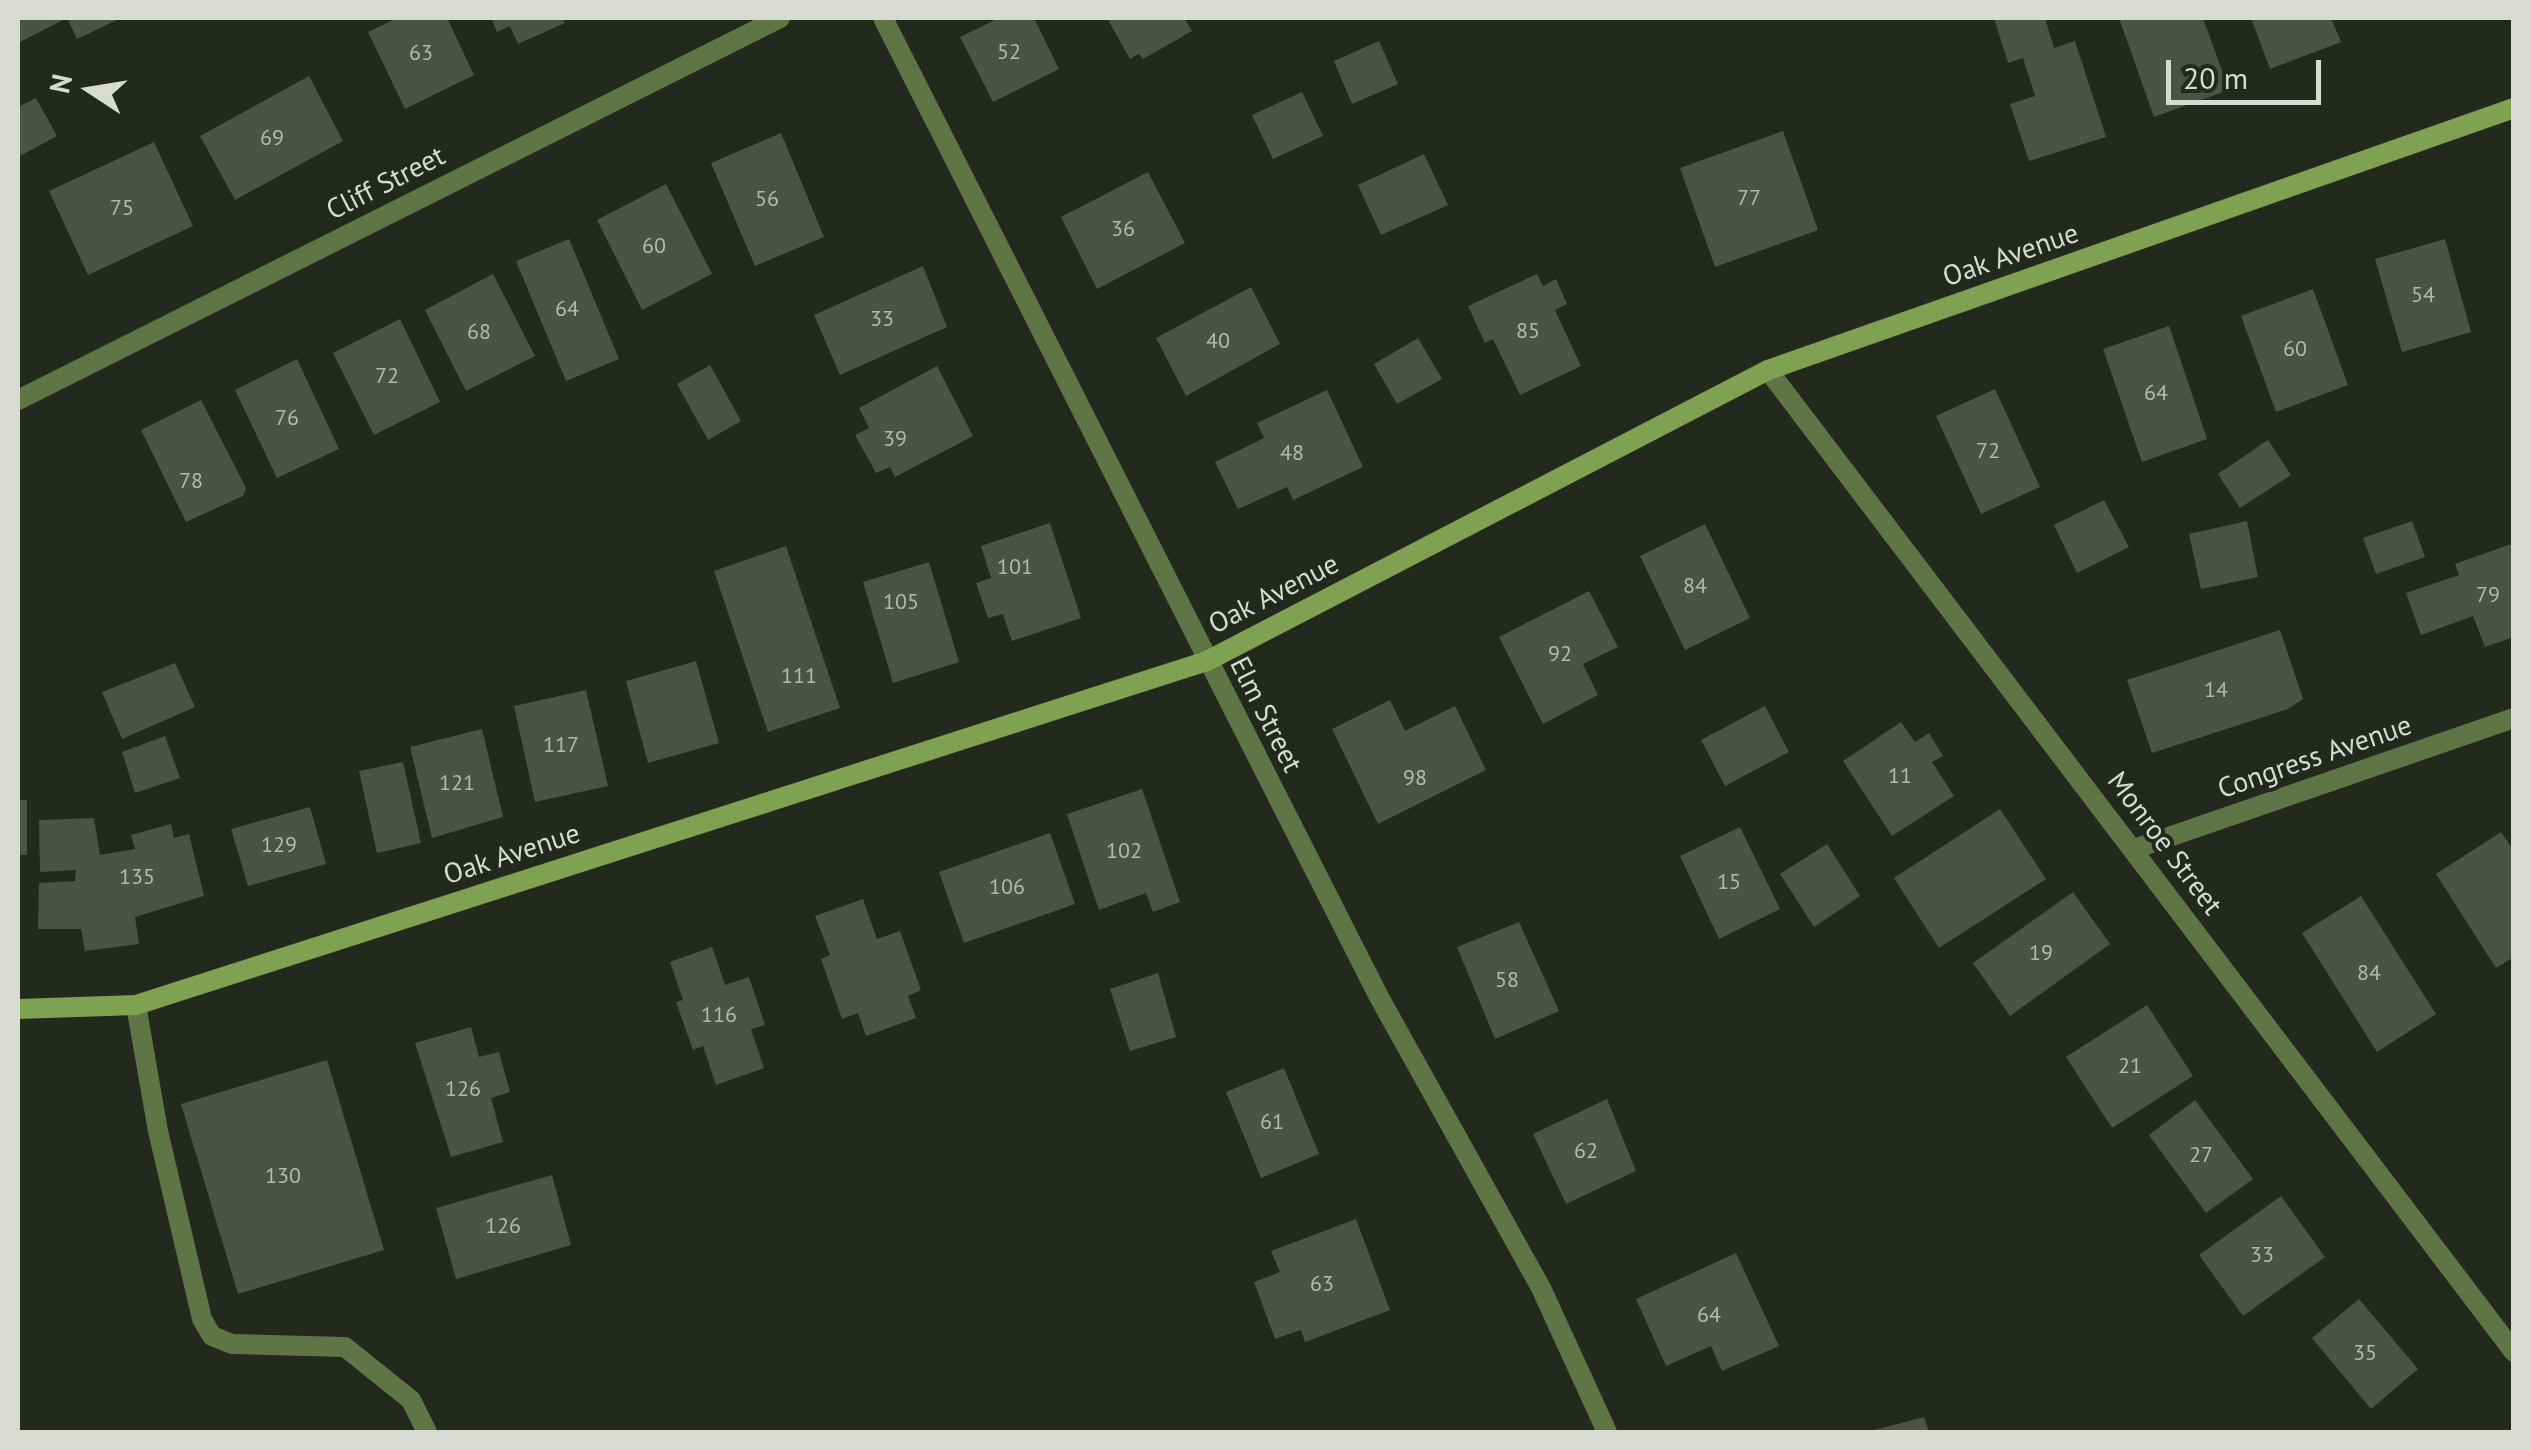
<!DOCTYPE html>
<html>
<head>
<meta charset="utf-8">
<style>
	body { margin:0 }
	#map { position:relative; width:2531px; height:1450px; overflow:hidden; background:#23291d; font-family:"PT Sans",sans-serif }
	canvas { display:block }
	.frame { position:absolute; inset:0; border:20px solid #d7dbd3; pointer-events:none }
	.north { position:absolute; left:40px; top:40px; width:100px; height:100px; -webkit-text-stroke:8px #23291d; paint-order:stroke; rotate:282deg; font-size:28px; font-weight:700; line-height:40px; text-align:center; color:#d7dbd3 }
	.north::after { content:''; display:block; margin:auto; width:35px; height:45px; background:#d7dbd3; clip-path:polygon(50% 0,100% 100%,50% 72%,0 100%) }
	.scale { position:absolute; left:2166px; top:60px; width:155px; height:45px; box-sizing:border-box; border:5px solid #d7dbd3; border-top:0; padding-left:12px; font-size:30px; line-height:35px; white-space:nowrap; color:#d7dbd3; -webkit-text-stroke:8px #23291d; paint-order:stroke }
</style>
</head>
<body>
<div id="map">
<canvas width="2531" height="1450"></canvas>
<div class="frame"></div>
<div class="north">N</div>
<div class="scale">20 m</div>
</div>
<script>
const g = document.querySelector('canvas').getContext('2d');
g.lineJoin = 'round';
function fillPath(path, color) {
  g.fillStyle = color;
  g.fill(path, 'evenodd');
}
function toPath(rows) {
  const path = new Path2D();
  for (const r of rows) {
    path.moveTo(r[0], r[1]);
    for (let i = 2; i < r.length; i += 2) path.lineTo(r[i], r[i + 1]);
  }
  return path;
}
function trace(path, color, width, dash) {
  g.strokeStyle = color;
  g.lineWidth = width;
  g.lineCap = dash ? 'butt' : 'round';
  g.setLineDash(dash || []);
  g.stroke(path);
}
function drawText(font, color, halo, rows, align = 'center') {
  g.font = font + ' "PT Sans",sans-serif';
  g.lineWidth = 8;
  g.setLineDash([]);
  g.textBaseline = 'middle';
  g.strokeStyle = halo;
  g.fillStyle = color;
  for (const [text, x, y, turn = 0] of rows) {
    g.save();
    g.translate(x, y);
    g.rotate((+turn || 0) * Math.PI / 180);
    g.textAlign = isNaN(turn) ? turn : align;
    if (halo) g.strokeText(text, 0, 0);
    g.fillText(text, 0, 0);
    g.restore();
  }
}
fillPath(toPath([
	[18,18,121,18,77,39,67,18,18,43],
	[397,18,447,18,474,75,405,109,368,32],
	[491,18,563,18,565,23,518,44,510,26,497,32],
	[999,18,1034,18,1059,69,993,102,960,37],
	[1107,18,1184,18,1192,31,1143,59,1139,54,1130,59],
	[1994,18,2045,18,2054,48,2075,41,2106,137,2029,161,2010,104,2035,96,2023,58,2008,63],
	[2119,18,2203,18,2229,90,2154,117],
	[2251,18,2331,18,2341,42,2270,69],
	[1379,41,1398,84,1352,104,1334,61],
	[309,76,343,141,235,200,200,136],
	[1302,92,1323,136,1273,159,1252,115],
	[36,98,57,136,18,157,18,107],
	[1783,131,1818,230,1715,267,1680,168],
	[781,133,824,237,755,266,711,163],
	[154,142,193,226,88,275,49,191],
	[1424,154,1448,205,1381,235,1358,185],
	[1148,172,1185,243,1097,289,1061,217],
	[666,184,712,274,642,310,597,220],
	[569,239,619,359,566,381,516,261],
	[2445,239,2471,332,2402,352,2375,259],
	[923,266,947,327,840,375,814,315],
	[493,274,535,356,466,391,425,310],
	[1537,274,1543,286,1556,279,1567,304,1555,310,1581,366,1520,395,1493,339,1485,343,1468,306],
	[1251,287,1280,344,1186,396,1156,338],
	[2313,289,2348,385,2276,412,2241,316],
	[400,319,440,402,374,435,333,353],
	[2169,326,2207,439,2142,462,2103,349],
	[1418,338,1442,379,1397,404,1374,364],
	[297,359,339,449,277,478,235,390],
	[710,365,741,421,708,440,677,384],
	[937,366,973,436,895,477,890,467,876,473,855,435,869,428,859,408],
	[1995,389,2040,487,1981,514,1936,416],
	[1327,390,1363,467,1293,500,1287,487,1238,509,1215,462,1264,438,1257,423],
	[201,400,246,488,243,496,186,522,141,430],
	[2268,440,2291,475,2240,508,2218,474],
	[2104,500,2129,547,2077,573,2054,525],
	[2247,521,2258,577,2201,589,2189,534],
	[2412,521,2425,557,2376,574,2363,538],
	[1050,523,1081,618,1012,641,1003,614,988,618,976,583,991,578,981,546],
	[1705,524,1750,618,1685,650,1640,556],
	[2514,543,2514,637,2485,647,2473,616,2421,635,2406,593,2459,575,2455,564],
	[786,546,840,708,768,732,714,571],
	[929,562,959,662,893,683,863,582],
	[1589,591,1618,647,1583,664,1598,695,1543,724,1499,637],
	[2280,630,2303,699,2288,709,2152,753,2127,680],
	[696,661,719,743,648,763,626,681],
	[175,663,195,707,122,739,102,692],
	[586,690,608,786,535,802,514,706],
	[1390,700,1405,731,1455,706,1486,770,1378,824,1332,729],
	[1765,706,1789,752,1725,786,1701,740],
	[1901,722,1915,742,1929,733,1943,756,1932,762,1954,796,1892,836,1843,761],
	[482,729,503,817,432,838,410,747],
	[165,736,180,778,135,793,122,752],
	[403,762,421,843,377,853,359,771],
	[1142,789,1180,902,1153,912,1146,893,1099,910,1067,814],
	[18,800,27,800,27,855,18,855],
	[310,807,326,864,248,886,231,829],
	[2000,809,2046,879,1939,948,1894,878],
	[94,818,100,855,135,849,131,835,171,824,174,838,189,834,204,896,135,917,139,944,85,951,81,929,38,929,39,883,75,881,76,870,40,872,39,820],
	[1740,827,1780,909,1719,939,1680,856],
	[2501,832,2514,851,2514,957,2496,968,2436,874],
	[1050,833,1075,904,964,943,939,872],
	[1827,844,1860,896,1814,927,1780,874],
	[2073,892,2110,944,2010,1016,1973,963],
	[2361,896,2436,1014,2377,1052,2302,933],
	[863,899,877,939,900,931,921,990,908,996,916,1018,866,1036,858,1013,842,1019,821,959,830,955,815,916],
	[1519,922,1559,1011,1495,1039,1457,947],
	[712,947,725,985,749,977,765,1025,751,1029,764,1068,716,1085,703,1046,693,1050,676,1002,683,1000,670,962],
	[1158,973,1176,1037,1130,1051,1110,989],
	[2147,1005,2193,1076,2112,1128,2066,1057],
	[471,1027,479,1057,499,1052,510,1092,491,1098,503,1142,451,1157,415,1043],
	[327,1060,384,1250,238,1294,181,1104],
	[1284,1068,1319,1154,1261,1178,1226,1092],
	[1607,1099,1636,1171,1566,1204,1533,1134],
	[2195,1100,2253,1179,2206,1213,2149,1135],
	[552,1175,571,1245,456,1279,436,1208],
	[2281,1196,2325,1257,2243,1316,2199,1255],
	[1356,1219,1390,1310,1305,1342,1301,1330,1275,1339,1254,1282,1280,1272,1271,1251],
	[1736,1253,1779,1346,1722,1371,1711,1346,1666,1366,1636,1299],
	[2359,1299,2418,1369,2371,1409,2312,1338],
	[1924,1417,1929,1432,1871,1432,1871,1431]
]), '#4c5345');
trace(toPath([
	[136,1005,158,1131,202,1319,212,1336,232,1344,345,1347,411,1400,427,1432]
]), '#5f7545', 20);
trace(toPath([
	[883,18,1379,997,1541,1288,1607,1432],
	[1768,370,2514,1352],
	[18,400,780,18],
	[2134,849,2514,718]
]), '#5f7545', 20);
trace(toPath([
	[18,1009,136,1005,1207,661,1768,370,2514,108]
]), '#7fa152', 20);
drawText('22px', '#b4b9b0', null, [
	["52",1009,53],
	["63",421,54],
	["69",272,139],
	["77",1749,199],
	["56",767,200],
	["75",122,209],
	["36",1123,230],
	["60",654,247],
	["54",2423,296],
	["64",567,310],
	["33",882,320],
	["85",1528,332],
	["68",479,333],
	["40",1218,342],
	["60",2295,350],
	["72",387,377],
	["64",2156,394],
	["76",287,419],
	["39",895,440],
	["72",1988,452],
	["48",1292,454],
	["78",191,482],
	["101",1015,568],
	["84",1695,587],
	["79",2488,596],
	["105",901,603],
	["92",1560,655],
	["111",799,677],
	["14",2216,691],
	["117",561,746],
	["11",1900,777],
	["98",1415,779],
	["121",457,784],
	["129",279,846],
	["102",1124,852],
	["135",137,878],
	["15",1729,883],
	["106",1007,888],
	["19",2041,954],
	["84",2369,974],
	["58",1507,981],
	["116",719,1016],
	["21",2130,1067],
	["126",463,1090],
	["61",1272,1123],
	["62",1586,1152],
	["27",2201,1156],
	["130",283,1177],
	["126",503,1227],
	["33",2262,1256],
	["63",1322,1285],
	["64",1709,1316],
	["35",2365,1354]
]);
drawText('28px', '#d7dbd3', '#23291d', [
	["Cliff Street",386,184,-27],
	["Oak Avenue",2011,256,-19],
	["Oak Avenue",1274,595,-27],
	["Elm Street",1265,715,63],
	["Congress Avenue",2315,758,-19],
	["Monroe Street",2164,844,53],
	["Oak Avenue",512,855,-18]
]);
</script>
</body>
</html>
